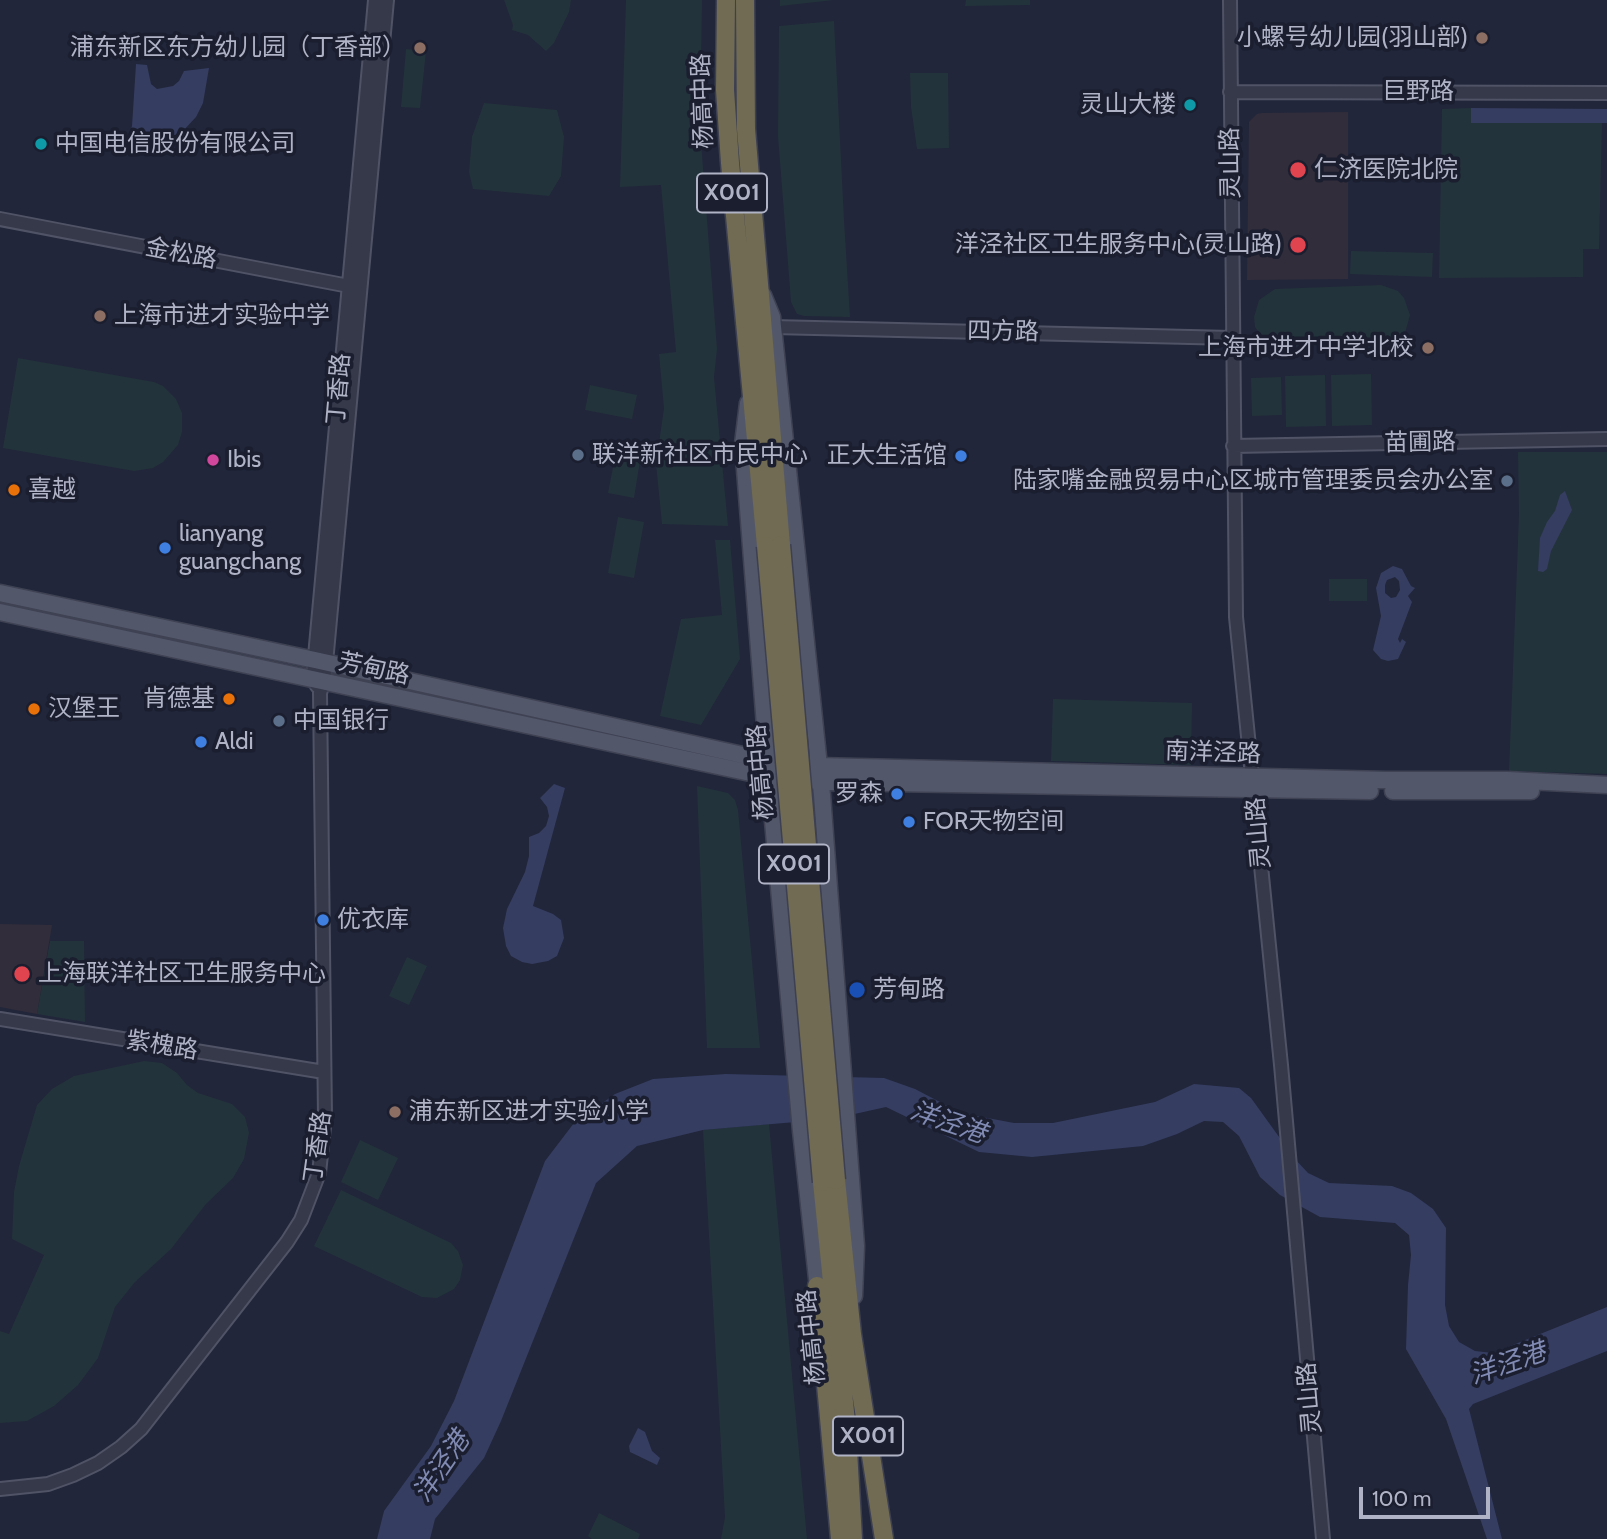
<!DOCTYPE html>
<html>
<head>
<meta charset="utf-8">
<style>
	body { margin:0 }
	#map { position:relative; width:1607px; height:1539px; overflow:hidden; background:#21263a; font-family:Cabin,sans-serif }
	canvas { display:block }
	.scale { position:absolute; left:1359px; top:1487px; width:131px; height:32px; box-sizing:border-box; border:4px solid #b0b3c6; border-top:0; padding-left:9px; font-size:21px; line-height:24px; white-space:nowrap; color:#b0b3c6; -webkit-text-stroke:5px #1a1e2f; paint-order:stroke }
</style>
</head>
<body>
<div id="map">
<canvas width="1607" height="1539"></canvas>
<div class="scale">100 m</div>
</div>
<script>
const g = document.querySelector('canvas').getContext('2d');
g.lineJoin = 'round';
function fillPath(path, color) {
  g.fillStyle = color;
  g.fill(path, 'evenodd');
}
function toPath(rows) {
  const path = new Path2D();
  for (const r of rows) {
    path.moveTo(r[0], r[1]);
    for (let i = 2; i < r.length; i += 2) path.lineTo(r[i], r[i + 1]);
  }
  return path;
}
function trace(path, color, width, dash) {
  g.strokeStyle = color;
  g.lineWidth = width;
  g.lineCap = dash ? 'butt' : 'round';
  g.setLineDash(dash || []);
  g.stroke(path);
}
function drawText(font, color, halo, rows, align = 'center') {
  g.font = font + ' Cabin,"Noto Sans SC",sans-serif';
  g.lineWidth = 7;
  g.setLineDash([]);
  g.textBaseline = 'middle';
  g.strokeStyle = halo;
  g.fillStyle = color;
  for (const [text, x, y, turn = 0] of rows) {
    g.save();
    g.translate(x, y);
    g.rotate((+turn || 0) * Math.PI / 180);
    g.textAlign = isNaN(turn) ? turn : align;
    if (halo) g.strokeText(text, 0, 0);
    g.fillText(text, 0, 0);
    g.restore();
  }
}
fillPath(toPath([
	[1348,112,1348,279,1247,280,1249,122,1257,114,1262,113],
	[0,924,52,925,37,1014,0,1007]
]), '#322d3b');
fillPath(toPath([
	[504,0,571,0,569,12,554,43,546,51,528,35,512,30,513,25],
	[626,0,702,0,700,129,717,349,714,377,728,526,662,524,656,464,664,408,659,354,676,352,661,185,620,187],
	[780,0,834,0,780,6],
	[966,0,1030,0,1030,5,965,6],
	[834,21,844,220,850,317,804,316,797,314,791,302,778,136,779,26],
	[406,49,426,51,420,108,401,107],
	[910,73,948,73,949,148,917,149,911,107],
	[484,103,557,110,564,137,561,176,549,196,473,189,469,172,472,137],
	[1471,108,1472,123,1602,123,1599,249,1583,249,1583,277,1439,278,1442,109],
	[1351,251,1433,253,1432,277,1350,274],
	[1381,285,1398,291,1404,298,1410,315,1405,333,1390,344,1275,346,1267,342,1255,327,1254,317,1259,300,1275,289],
	[18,358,154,382,163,386,176,399,182,413,182,432,178,445,163,462,153,468,134,471,3,448],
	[1371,374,1372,425,1332,426,1331,375],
	[1325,375,1326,426,1286,427,1285,376],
	[1281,377,1282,415,1252,416,1251,378],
	[590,385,637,395,632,419,585,410],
	[1518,452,1607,452,1607,774,1509,771,1519,515],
	[615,457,640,461,634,498,608,493],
	[618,517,644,522,634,578,608,573],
	[715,540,730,540,740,659,701,725,660,716,681,619,722,615],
	[1329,579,1367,579,1367,601,1329,601],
	[1053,699,1192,703,1191,765,1051,761],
	[697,786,728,793,735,800,738,810,760,1048,707,1048],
	[50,941,84,941,85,1022,37,1014],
	[407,957,427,966,409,1005,389,996],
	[144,1061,162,1063,177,1073,187,1085,198,1093,232,1104,245,1117,249,1133,244,1159,233,1178,206,1204,171,1249,135,1282,115,1307,98,1358,78,1385,54,1406,27,1421,0,1423,0,1331,9,1334,44,1255,12,1239,14,1192,19,1166,37,1105,52,1089,74,1076],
	[769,1124,807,1539,721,1539,725,1517,703,1130],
	[360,1140,398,1158,378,1200,341,1182],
	[341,1190,451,1243,458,1251,463,1265,460,1280,454,1289,437,1298,422,1297,314,1246],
	[599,1513,640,1534,638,1539,592,1539,588,1536]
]), '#23333b');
fillPath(toPath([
	[136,64,147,65,151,84,157,89,173,86,179,81,184,71,209,68,203,103,196,117,182,132,153,144,132,143,128,138,132,126],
	[1471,108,1607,109,1607,123,1471,123],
	[1565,491,1572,510,1551,551,1547,569,1543,572,1538,571,1540,538,1547,522,1555,511,1560,495],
	[1393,566,1402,569,1411,586,1415,588,1408,596,1412,602,1398,639,1400,643,1402,639,1406,642,1398,659,1388,661,1381,659,1373,650,1381,616,1376,588,1381,573],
	[1395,577,1399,581,1400,590,1396,597,1391,598,1385,593,1385,585,1387,580],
	[554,784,565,788,533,906,553,914,561,920,564,938,557,956,548,961,532,964,522,962,511,956,506,946,503,928,507,909,525,872,529,856,529,837,539,833,546,826,549,816,547,807,540,798],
	[726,1074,884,1078,915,1089,961,1113,1014,1123,1053,1123,1155,1102,1194,1084,1239,1088,1251,1098,1295,1159,1308,1173,1329,1183,1392,1186,1411,1193,1433,1209,1446,1228,1445,1305,1449,1326,1459,1342,1475,1351,1493,1353,1607,1307,1607,1351,1473,1404,1469,1409,1502,1539,1487,1539,1446,1419,1406,1349,1408,1285,1411,1255,1409,1235,1395,1223,1320,1217,1280,1195,1260,1177,1239,1136,1223,1122,1204,1121,1177,1134,1143,1146,1032,1157,979,1152,886,1107,841,1117,807,1121,703,1130,637,1146,596,1183,501,1421,484,1458,435,1519,430,1539,377,1539,384,1511,431,1446,454,1401,545,1161,574,1123,615,1094,653,1079],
	[638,1428,645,1432,652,1451,660,1458,657,1465,630,1452,629,1446]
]), '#353d61');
const minor = toPath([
	[1230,0,1236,617,1281,1065,1323,1539],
	[1230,92,1607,93],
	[0,219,354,287],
	[773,327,1232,338],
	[1233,446,1607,439],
	[317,686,313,678,375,0],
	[0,1019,324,1072],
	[0,1489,48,1484,73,1475,98,1463,121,1447,141,1429,287,1242,301,1220,319,1173,325,1118,320,693,324,681,327,652,387,0]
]);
const major = toPath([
	[763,295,772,317,822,795,856,1246,854,1296],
	[748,403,743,444,769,777,801,1131,819,1297],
	[0,593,315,660,756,758,818,766,1387,780,1507,780,1607,785],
	[0,612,769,777,831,782,1370,791],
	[1393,791,1531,791]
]);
const highway = toPath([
	[726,0,725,90,730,163,766,546],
	[745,0,746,129,781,545],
	[836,1180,852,1334,884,1539],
	[822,1182,847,1432,853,1539],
	[817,1286,840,1539]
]);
trace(minor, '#505365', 16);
trace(major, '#3e4253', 19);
trace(highway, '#3d4052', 21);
trace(minor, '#35394a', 12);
trace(major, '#53576a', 16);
trace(highway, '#706b52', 18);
const highwayBridge = toPath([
	[781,545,836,1180],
	[766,546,822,1182]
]);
trace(highwayBridge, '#3d4052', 21, []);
trace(highwayBridge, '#706b52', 18);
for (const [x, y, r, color] of [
	[1482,38,7,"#8d6e63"],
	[420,48,7,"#8d6e63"],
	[1190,105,7,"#0f9aa8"],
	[41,144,7,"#0f9aa8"],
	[1298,170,9,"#e0444e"],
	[1298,245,9,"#e0444e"],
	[100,316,7,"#8d6e63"],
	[1428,348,7,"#8d6e63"],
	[578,455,7,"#5c6f8a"],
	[961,456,7,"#3f7fe0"],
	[213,460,7,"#d1479c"],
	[1507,481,7,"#5c6f8a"],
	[14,490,7,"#e8710a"],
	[165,548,7,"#3f7fe0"],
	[229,699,7,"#e8710a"],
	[34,709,7,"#e8710a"],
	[279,721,7,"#5c6f8a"],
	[201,742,7,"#3f7fe0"],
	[897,794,7,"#3f7fe0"],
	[909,822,7,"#3f7fe0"],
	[323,920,7,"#3f7fe0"],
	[22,974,9,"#e0444e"],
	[857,990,9,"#1a4fb4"],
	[395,1112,7,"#8d6e63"]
]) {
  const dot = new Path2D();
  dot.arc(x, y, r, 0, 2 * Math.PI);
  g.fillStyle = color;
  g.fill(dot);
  trace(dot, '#1a1e2f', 2.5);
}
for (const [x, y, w] of [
	[732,193,70],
	[794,864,70],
	[868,1436,70]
]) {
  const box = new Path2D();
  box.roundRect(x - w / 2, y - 19.5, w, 39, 5);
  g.fillStyle = '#1a1e2f';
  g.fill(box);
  trace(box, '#b0b3c6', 2);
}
drawText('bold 23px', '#b0b3c6', null, [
	["X001",732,193],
	["X001",794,864],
	["X001",868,1436]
]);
drawText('24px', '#b0b3c6', '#1a1e2f', [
	["小螺号幼儿园(羽山部)",1468,38,"right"],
	["浦东新区东方幼儿园（丁香部）",406,48,"right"],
	["灵山大楼",1176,105,"right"],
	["中国电信股份有限公司",55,144],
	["仁济医院北院",1314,170],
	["洋泾社区卫生服务中心(灵山路)",1282,245,"right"],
	["上海市进才实验中学",114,316],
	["上海市进才中学北校",1414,348,"right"],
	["联洋新社区市民中心",592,455],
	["正大生活馆",947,456,"right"],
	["Ibis",227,460],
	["陆家嘴金融贸易中心区城市管理委员会办公室",1493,481,"right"],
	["喜越",28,490],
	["lianyang",179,534],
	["guangchang",179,562],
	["肯德基",215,699,"right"],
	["汉堡王",48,709],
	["中国银行",293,721],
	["Aldi",215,742],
	["罗森",883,794,"right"],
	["FOR天物空间",923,822],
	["优衣库",337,920],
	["上海联洋社区卫生服务中心",38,974],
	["芳甸路",873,990],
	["浦东新区进才实验小学",409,1112]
], 'left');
drawText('24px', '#b0b3c6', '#1a1e2f', [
	["巨野路",1418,92],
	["杨高中路",703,101,-92],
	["灵山路",1231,163,-91],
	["金松路",181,254,11],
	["四方路",1003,332,1],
	["丁香路",339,389,-85],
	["苗圃路",1420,443,-1],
	["芳甸路",374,669,12],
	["南洋泾路",1213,753,2],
	["杨高中路",761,772,-95],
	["灵山路",1259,833,-95],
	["紫槐路",162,1046,9],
	["丁香路",318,1147,-82],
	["杨高中路",812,1337,-96],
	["灵山路",1310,1398,-95]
]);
drawText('italic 26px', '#808ab2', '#1a1e2f', [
	["洋泾港",948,1123,19],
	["洋泾港",1508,1364,-19],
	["洋泾港",442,1467,-56]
]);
</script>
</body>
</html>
